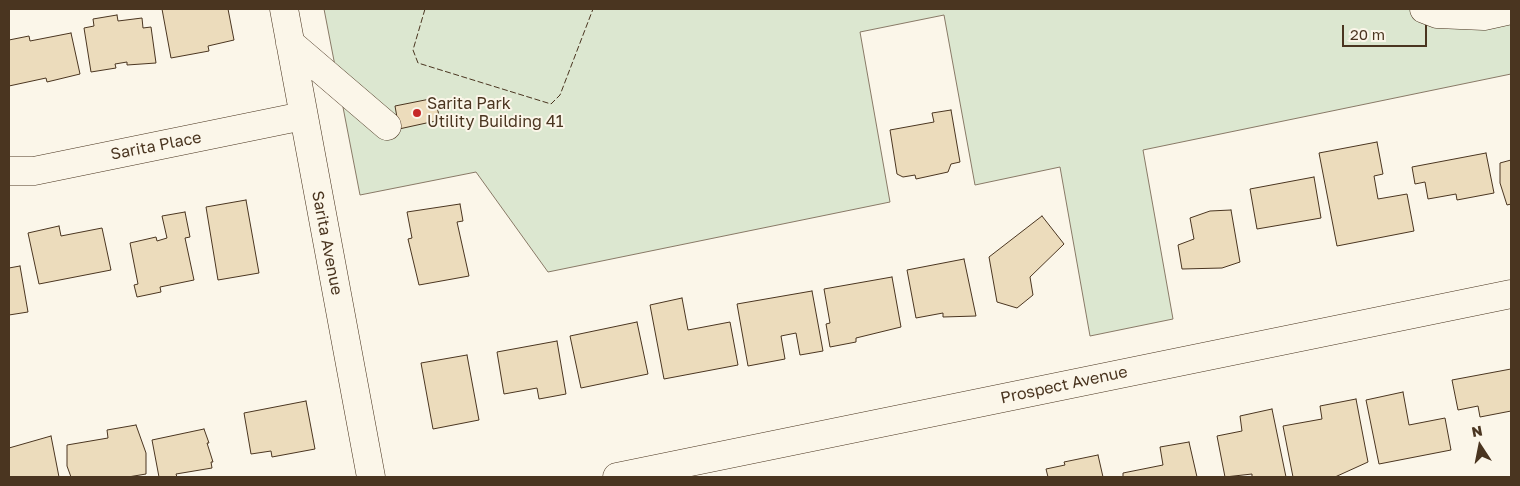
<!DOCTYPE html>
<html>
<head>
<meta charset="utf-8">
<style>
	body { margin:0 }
	#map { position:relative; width:1520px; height:486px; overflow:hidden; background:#fbf6e9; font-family:"Golos Text",sans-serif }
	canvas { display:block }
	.frame { position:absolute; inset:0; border:10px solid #4a3520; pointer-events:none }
	.north { position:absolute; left:1455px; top:421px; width:50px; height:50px; -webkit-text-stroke:4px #fbf6e9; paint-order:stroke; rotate:349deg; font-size:14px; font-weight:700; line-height:20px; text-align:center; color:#4a3520 }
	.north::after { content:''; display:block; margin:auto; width:18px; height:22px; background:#4a3520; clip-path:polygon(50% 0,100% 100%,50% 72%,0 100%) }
	.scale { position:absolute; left:1342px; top:25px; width:85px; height:22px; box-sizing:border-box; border:2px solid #4a3520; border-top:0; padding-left:6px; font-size:15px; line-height:18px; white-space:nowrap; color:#4a3520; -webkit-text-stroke:4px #fbf6e9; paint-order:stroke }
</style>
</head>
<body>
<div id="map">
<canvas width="1520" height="486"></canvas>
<div class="frame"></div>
<div class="north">N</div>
<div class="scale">20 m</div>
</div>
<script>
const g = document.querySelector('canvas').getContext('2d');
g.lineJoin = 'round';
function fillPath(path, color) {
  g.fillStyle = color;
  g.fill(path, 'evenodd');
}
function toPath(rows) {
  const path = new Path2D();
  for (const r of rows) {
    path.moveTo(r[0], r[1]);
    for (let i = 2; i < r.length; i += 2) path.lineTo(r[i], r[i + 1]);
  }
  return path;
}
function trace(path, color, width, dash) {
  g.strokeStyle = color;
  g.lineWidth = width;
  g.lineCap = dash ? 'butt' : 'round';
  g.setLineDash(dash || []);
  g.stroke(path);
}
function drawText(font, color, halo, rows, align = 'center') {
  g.font = font + ' "Golos Text",sans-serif';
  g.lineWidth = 4;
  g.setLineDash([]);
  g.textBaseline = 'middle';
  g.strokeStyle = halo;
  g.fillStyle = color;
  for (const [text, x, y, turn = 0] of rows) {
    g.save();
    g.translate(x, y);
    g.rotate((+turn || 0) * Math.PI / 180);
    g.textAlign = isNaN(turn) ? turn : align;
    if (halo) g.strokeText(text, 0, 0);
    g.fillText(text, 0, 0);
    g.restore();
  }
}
const green = toPath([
	[324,9,1511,9,1511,74,1143,150,1173,319,1090,336,1060,167,975,185,944,15,860,32,890,202,548,272,476,172,360,195,324,9]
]);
fillPath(green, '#dce7d0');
trace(green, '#887966', 1);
const building = toPath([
	[162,9,228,9,234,40,208,46,209,51,171,58,162,9],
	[117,15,118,21,142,18,143,28,151,27,156,63,127,65,127,62,115,64,116,68,91,72,84,28,94,26,93,19,117,15],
	[71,33,80,74,47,82,46,78,9,86,9,40,29,36,30,41,71,33],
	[435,98,440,120,399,129,395,106,435,98],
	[951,110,960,162,951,164,948,172,916,179,915,175,903,177,897,174,890,130,934,122,932,113,951,110],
	[1377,142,1383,174,1374,176,1378,199,1407,194,1414,231,1337,246,1319,153,1377,142],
	[1486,153,1494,193,1457,200,1456,194,1428,199,1425,182,1415,184,1412,167,1486,153],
	[1511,160,1511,204,1507,205,1500,183,1500,163,1511,160],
	[1314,177,1321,218,1257,229,1250,189,1314,177],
	[246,200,259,273,218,280,206,207,246,200],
	[460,204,463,221,457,222,469,276,419,285,408,239,412,238,407,212,460,204],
	[1231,210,1240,262,1222,268,1182,269,1178,245,1194,239,1190,218,1210,211,1231,210],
	[185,212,190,237,185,238,194,280,160,287,161,292,137,297,134,285,138,284,130,243,156,237,157,241,167,238,162,216,185,212],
	[1042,216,1064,244,1030,277,1033,295,1017,308,997,302,989,257,1042,216],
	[59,226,61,236,102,228,111,270,39,284,28,233,59,226],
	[964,259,976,316,943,317,943,313,916,318,907,270,964,259],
	[20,266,28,312,9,315,9,268,20,266],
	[892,277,901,327,856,338,856,342,830,347,826,324,830,323,824,289,892,277],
	[812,291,823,351,800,355,796,333,781,336,785,359,748,366,737,304,812,291],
	[682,298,688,330,730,322,738,365,664,379,650,305,682,298],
	[637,322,648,374,581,388,570,336,637,322],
	[557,341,566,394,539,399,537,388,504,394,497,352,557,341],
	[467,355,479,420,433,429,421,363,467,355],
	[1511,369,1511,411,1480,417,1478,406,1458,410,1452,380,1511,369],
	[1403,392,1409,425,1445,418,1451,450,1379,464,1366,400,1403,392],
	[1356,399,1368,462,1335,477,1293,477,1283,426,1322,419,1320,406,1356,399],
	[306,401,315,449,272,457,271,451,251,454,244,413,306,401],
	[1272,409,1286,477,1252,477,1252,474,1225,477,1217,436,1242,431,1240,416,1272,409],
	[136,425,146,453,146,474,128,477,71,477,67,466,67,445,108,438,107,430,136,425],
	[204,429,209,443,207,443,213,462,211,462,212,468,176,474,177,477,159,477,152,440,204,429],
	[51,436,59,477,9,477,9,448,51,436],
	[1189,442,1197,477,1123,477,1123,473,1163,465,1160,447,1189,442],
	[1098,455,1103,477,1048,477,1046,469,1065,465,1064,462,1098,455]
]);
fillPath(building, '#ecdcbc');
trace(building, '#4a3520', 1);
const minor = toPath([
	[284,9,371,477],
	[1424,9,1437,14,1484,16,1511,10],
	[290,43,387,126],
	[9,171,34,171,303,116],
	[617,477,1511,294]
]);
trace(minor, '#4a3520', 29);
trace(minor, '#fbf6e9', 28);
trace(toPath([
	[425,9,413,50,418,63,551,104,560,95,593,9]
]), '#4a3520', 1, [6, 2.5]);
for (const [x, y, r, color] of [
	[417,113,5,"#c62828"]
]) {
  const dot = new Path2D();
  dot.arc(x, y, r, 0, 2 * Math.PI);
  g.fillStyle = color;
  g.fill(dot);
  trace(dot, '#fbf6e9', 2);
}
drawText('16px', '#4a3520', '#fbf6e9', [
	["Sarita Park",427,104],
	["Utility Building 41",427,122]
], 'left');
drawText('16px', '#4a3520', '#fbf6e9', [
	["Sarita Place",156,146,-11],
	["Sarita Avenue",327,243,79],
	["Prospect Avenue",1064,385,-12]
]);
</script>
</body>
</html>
